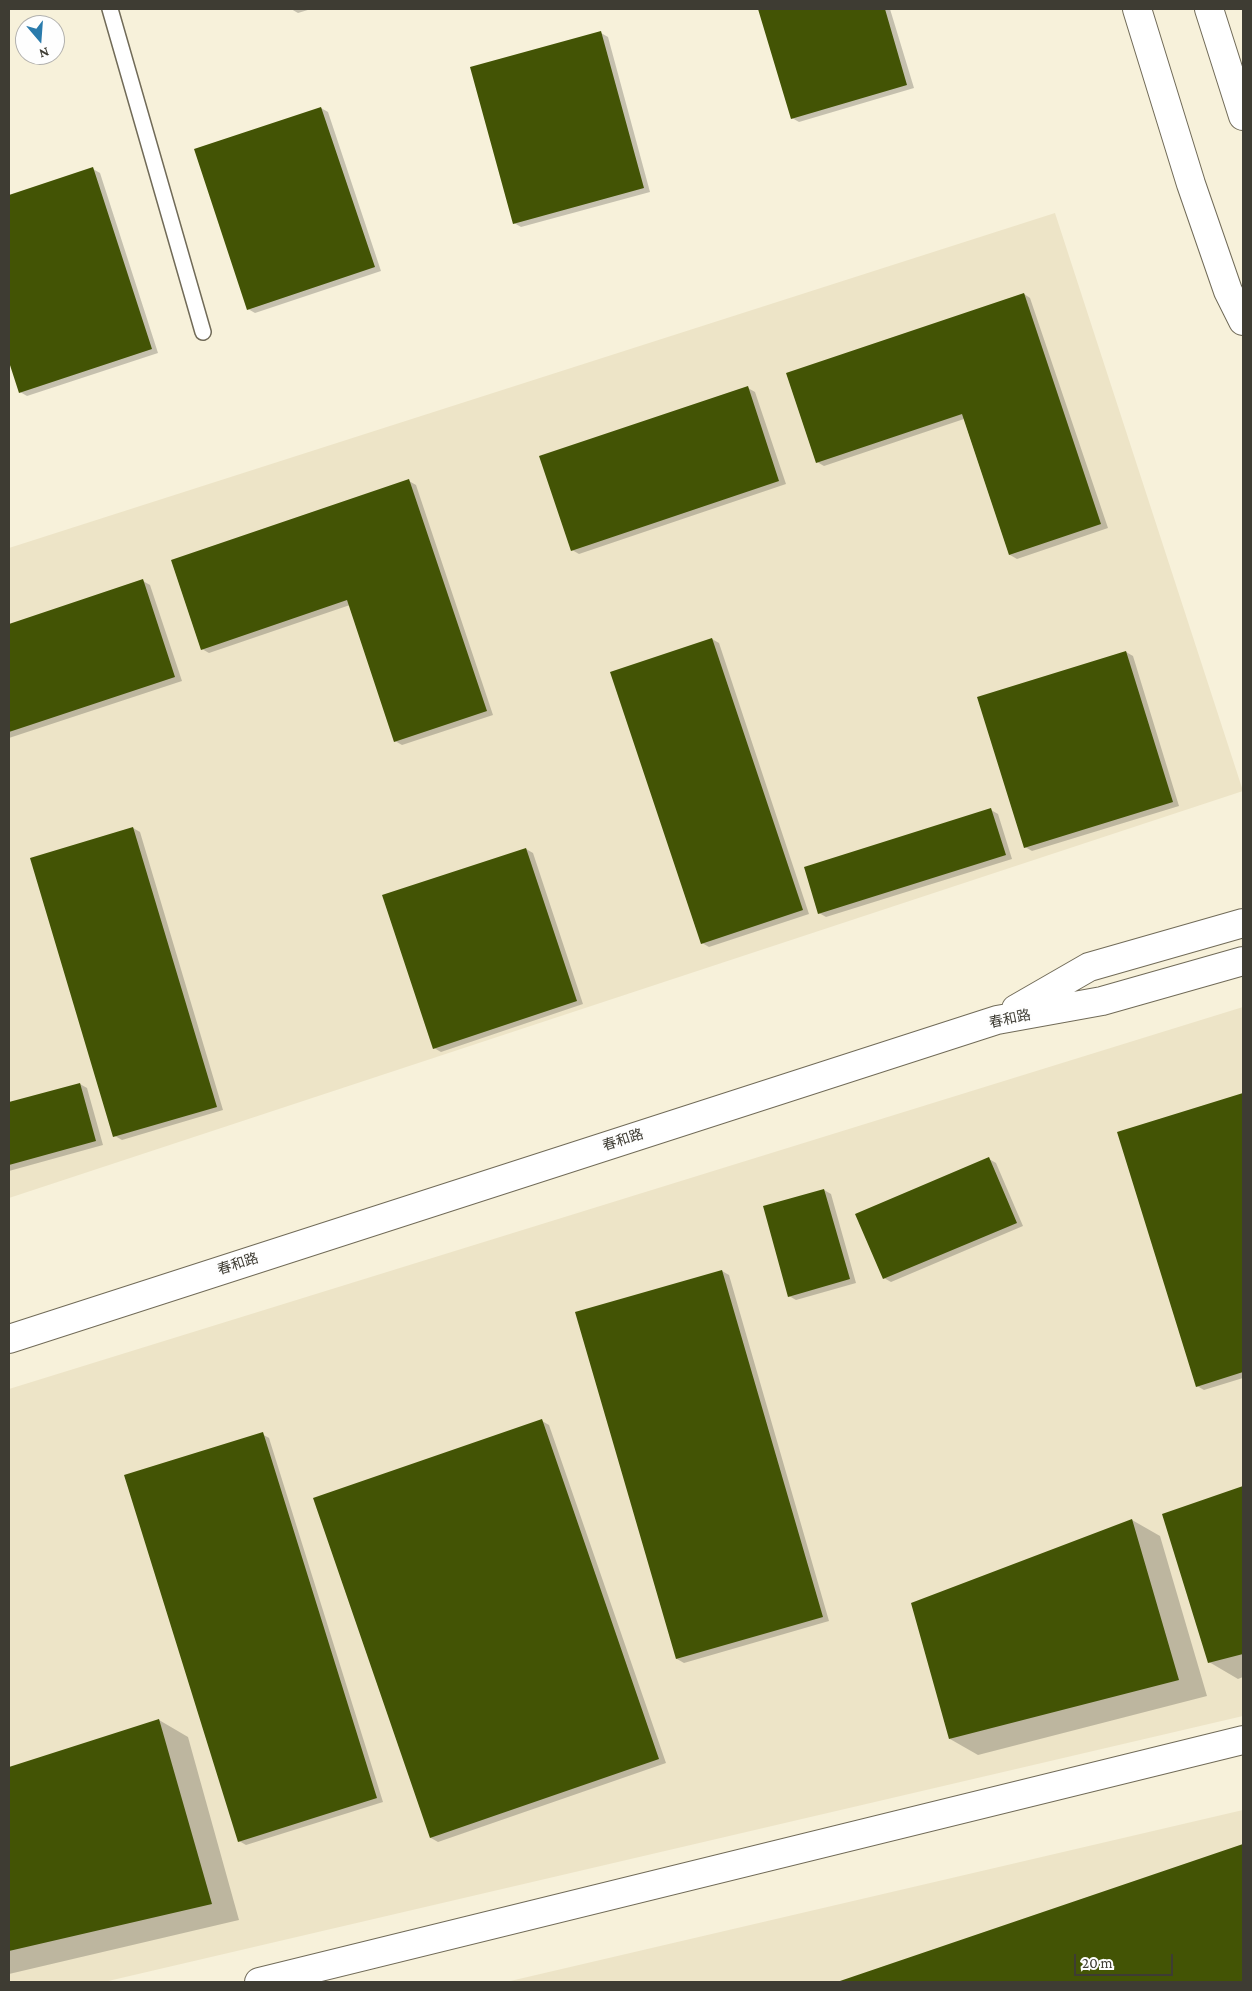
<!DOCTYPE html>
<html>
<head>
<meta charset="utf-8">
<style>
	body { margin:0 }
	#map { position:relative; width:1252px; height:1991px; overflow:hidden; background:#f7f1da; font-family:"Crimson Pro",serif }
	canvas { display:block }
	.frame { position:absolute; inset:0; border:10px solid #3e3c33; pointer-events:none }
	.north { position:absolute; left:15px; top:15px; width:50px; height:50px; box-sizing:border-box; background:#fefefe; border:1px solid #b1b0ad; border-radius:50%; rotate:162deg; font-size:14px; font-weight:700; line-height:20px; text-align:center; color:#3e3c33 }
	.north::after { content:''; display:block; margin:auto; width:18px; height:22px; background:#2a7bac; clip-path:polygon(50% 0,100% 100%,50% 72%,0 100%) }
	.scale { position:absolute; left:1074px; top:1954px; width:99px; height:22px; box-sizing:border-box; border:2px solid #3e3c33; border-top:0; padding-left:6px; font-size:15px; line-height:18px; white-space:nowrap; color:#3e3c33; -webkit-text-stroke:4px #fefefe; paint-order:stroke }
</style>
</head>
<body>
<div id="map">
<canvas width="1252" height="1991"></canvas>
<div class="frame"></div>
<div class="north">N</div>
<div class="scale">20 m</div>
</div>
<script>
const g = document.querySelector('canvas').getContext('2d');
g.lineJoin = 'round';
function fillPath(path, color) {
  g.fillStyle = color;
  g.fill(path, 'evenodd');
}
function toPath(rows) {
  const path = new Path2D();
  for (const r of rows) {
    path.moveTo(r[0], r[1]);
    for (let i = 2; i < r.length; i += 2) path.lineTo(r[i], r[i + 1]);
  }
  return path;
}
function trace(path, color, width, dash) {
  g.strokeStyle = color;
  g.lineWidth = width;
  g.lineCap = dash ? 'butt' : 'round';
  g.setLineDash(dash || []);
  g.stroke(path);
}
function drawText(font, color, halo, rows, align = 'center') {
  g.font = font + ' "Crimson Pro","Noto Sans SC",serif';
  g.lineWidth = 5;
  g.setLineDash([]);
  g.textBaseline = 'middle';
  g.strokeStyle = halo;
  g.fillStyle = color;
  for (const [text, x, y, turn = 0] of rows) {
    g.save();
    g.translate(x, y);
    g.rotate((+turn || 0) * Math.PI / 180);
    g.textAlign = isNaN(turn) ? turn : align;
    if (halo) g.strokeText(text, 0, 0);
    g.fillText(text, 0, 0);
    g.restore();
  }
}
fillPath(toPath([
	[1055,213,1243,791,9,1198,9,548],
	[1243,1007,1243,1716,104,1982,9,1982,9,1389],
	[1243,1810,1243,1982,506,1982]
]), '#ede4c7');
fillPath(toPath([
	[291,9,311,9,298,13],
	[760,9,890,9,914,88,799,122,792,118],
	[601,33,608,37,650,192,521,227,514,223],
	[321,108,328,112,381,271,255,313,248,309],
	[93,169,100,173,158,353,27,396,20,392,9,358,9,196],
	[1024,294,1030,298,1108,528,1017,559,1010,555,964,419,824,466,817,462],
	[748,388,755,392,786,484,579,554,572,550],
	[409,481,416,485,493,715,402,745,395,741,350,605,209,653,202,649],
	[143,581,150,585,182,681,9,738,9,625],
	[712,639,719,643,809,914,709,947,702,943],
	[1126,652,1133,656,1179,806,1032,851,1025,847],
	[991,810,998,814,1012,859,826,917,819,913],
	[133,828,140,832,223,1110,122,1140,115,1136],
	[526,849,533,853,583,1004,441,1052,434,1048],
	[80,1084,87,1088,103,1145,9,1171,9,1104],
	[1243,1094,1243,1378,1204,1390,1197,1386,1119,1133],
	[989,1159,996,1163,1023,1226,891,1282,884,1278],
	[824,1190,831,1194,856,1283,796,1300,789,1296],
	[722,1271,729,1275,829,1621,684,1663,677,1659],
	[542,1421,549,1425,666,1763,438,1842,431,1838],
	[262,1434,269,1438,383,1802,246,1845,239,1841],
	[1243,1487,1243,1677,1238,1679,1209,1662,1163,1515],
	[1132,1520,1160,1536,1207,1696,978,1755,950,1739],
	[159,1720,188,1737,239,1920,9,1974,9,1769],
	[1243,1845,1243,1982,840,1982]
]), '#0003');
fillPath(toPath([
	[758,9,885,9,907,85,791,119],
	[601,31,644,188,513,224,470,67],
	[321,107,375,267,247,310,194,149],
	[93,167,152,349,19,393,9,362,9,195],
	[1024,293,1101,524,1009,555,962,414,816,463,786,373],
	[748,386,779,481,571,551,539,456],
	[409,479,487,711,394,742,347,600,201,650,171,560],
	[143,579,175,677,9,732,9,624],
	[712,638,803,910,701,944,610,672],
	[1126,651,1173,802,1024,848,977,697],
	[991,808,1006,855,818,914,804,867],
	[133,827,217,1107,113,1137,30,858],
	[526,848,577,1001,433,1049,382,895],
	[80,1083,96,1141,9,1165,9,1102],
	[1243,1093,1243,1372,1196,1387,1117,1132],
	[989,1157,1017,1223,883,1279,855,1214],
	[824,1189,850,1279,788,1297,763,1206],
	[722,1270,823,1617,676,1659,575,1312],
	[542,1419,659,1759,430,1838,313,1498],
	[263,1432,377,1798,238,1842,124,1475],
	[1243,1486,1243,1654,1208,1663,1162,1514],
	[1132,1519,1179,1680,949,1739,911,1603],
	[159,1719,212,1904,9,1951,9,1767],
	[1243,1844,1243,1982,837,1982]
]), '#435405');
const service = toPath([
	[110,9,203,332]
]);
const minor = toPath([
	[1137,9,1191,184,1228,291,1243,321],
	[259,1982,1243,1740]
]);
const tertiary = toPath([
	[1209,9,1243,116],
	[1016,1009,1089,967,1243,923],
	[9,1339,997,1020,1102,1001,1243,961]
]);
trace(service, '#716b58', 18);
trace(minor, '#716b58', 30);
trace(tertiary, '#716b58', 30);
trace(service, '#fff', 15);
trace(minor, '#fff', 28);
trace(tertiary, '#fff', 28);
drawText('14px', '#3e3c33', '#fefefe', [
	["春和路",1010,1019,-12],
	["春和路",623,1140,-18],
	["春和路",238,1264,-18]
]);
</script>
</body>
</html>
